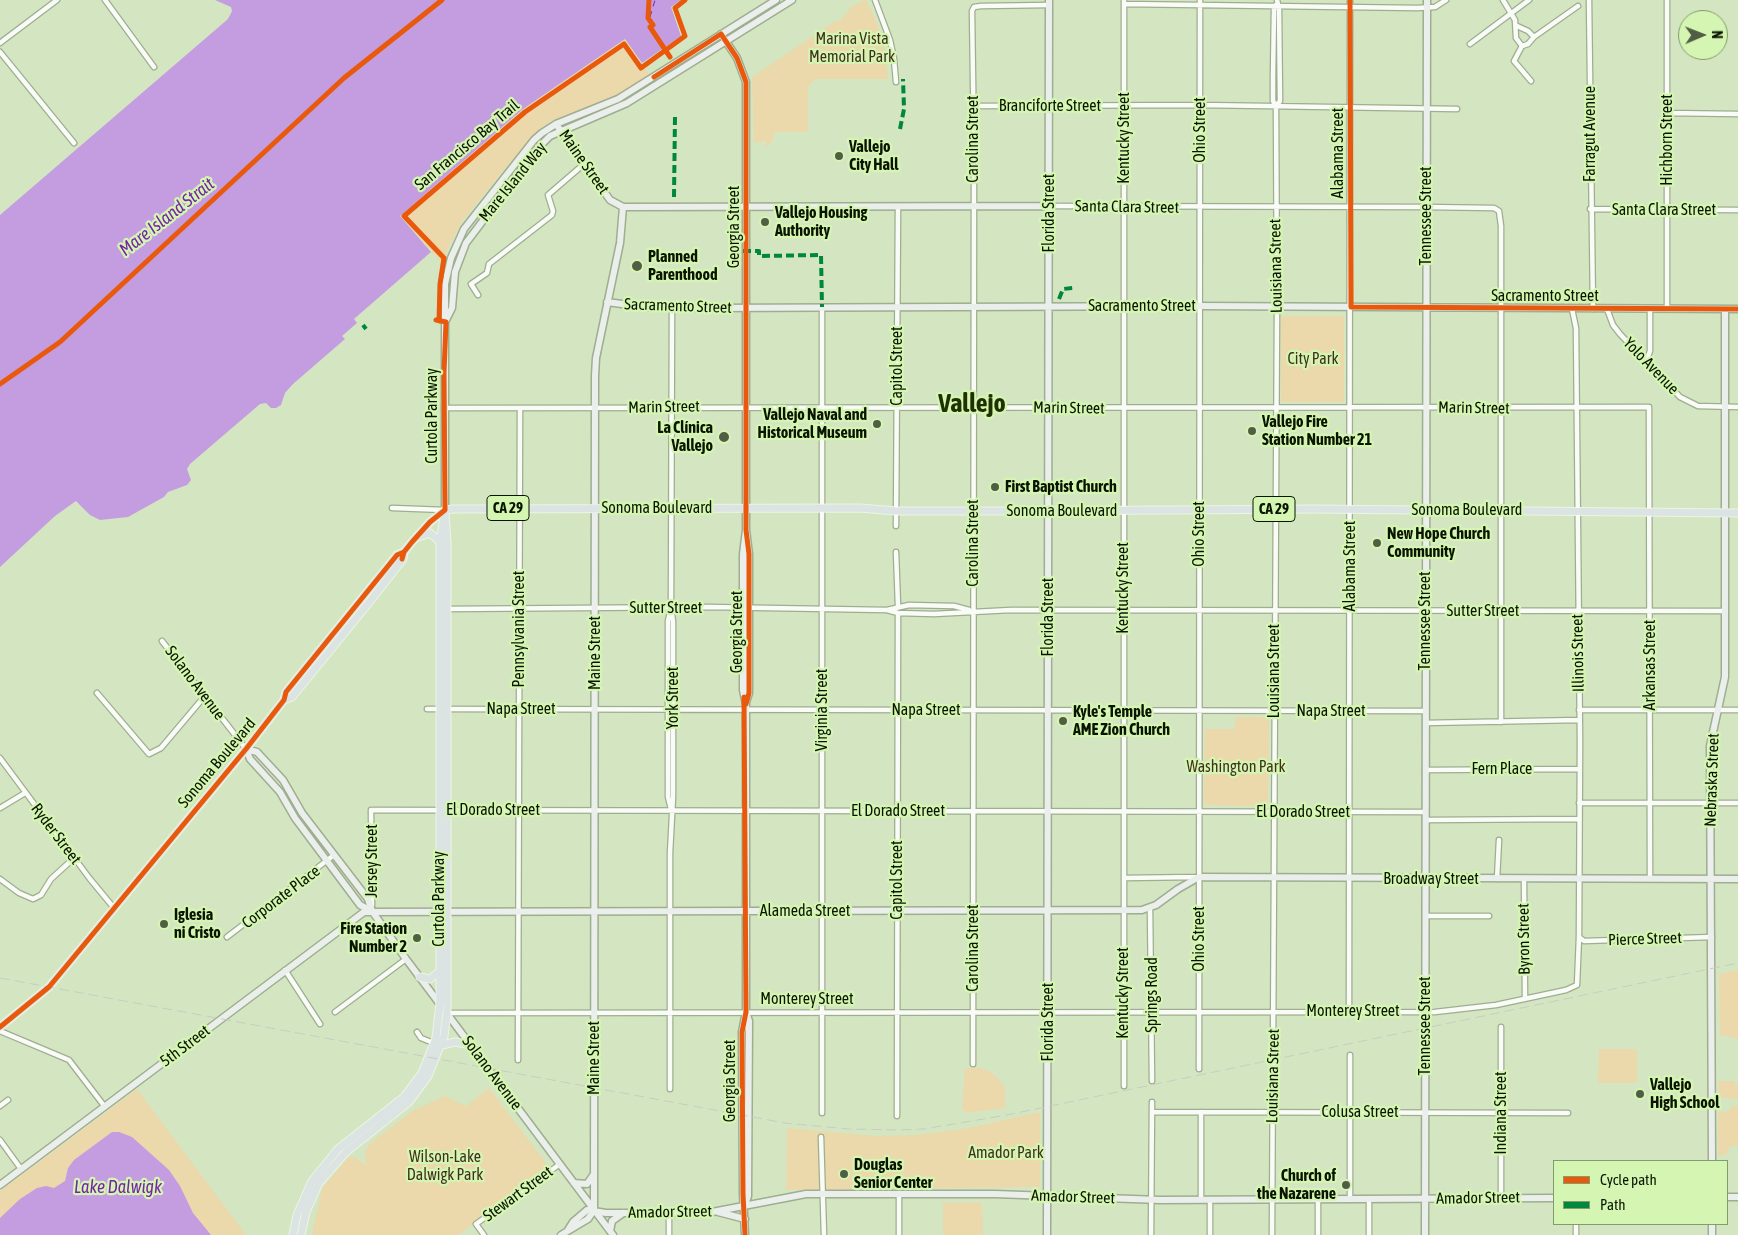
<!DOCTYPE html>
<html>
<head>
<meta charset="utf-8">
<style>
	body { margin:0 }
	#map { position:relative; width:1738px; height:1235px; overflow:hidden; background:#d4e6c1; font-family:"Asap Condensed",sans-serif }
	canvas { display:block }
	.legend { position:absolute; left:1553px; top:1160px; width:175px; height:65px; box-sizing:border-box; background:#d5f5b2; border:1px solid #849b6b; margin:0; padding:6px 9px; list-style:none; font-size:15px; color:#0a1500 }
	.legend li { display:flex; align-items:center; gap:10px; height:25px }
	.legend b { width:25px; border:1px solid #849b6b }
	.north { position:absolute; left:1678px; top:10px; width:50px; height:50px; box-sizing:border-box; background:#d5f5b2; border:1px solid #849b6b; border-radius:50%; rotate:89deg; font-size:14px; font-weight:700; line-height:20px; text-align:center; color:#0a1500 }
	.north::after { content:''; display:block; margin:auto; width:18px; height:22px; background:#515e44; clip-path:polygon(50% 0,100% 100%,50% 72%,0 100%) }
</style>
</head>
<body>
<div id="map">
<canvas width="1738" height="1235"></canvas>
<ul class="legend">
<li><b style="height:6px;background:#e8590c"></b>Cycle path</li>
<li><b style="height:6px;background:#00873e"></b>Path</li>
</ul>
<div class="north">N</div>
</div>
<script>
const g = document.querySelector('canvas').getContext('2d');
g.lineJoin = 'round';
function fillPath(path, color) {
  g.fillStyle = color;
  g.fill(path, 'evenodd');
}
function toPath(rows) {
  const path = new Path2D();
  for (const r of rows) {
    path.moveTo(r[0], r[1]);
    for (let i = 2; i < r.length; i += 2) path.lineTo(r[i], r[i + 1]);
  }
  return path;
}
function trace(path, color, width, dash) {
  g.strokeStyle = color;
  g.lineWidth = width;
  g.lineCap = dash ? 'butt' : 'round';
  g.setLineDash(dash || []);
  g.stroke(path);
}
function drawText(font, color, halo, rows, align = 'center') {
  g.font = font + ' "Asap Condensed",sans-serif';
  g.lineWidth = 4.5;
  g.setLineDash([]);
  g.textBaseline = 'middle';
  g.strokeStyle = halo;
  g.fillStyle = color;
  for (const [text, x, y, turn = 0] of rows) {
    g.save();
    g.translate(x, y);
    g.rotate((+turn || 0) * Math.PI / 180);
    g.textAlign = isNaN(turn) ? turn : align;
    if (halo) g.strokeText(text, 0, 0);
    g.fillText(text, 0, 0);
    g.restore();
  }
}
fillPath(toPath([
	[864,0,866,0,874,16,881,34,886,55,888,79,815,79,808,87,808,132,775,132,771,144,766,147,766,141,754,143,752,77,837,20,839,22,852,6],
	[625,39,651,77,608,100,551,121,539,130,507,166,463,220,448,248,443,264,400,216,523,109],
	[1281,316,1344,316,1344,402,1281,402],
	[1235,717,1269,717,1268,806,1204,805,1205,729,1235,729],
	[1738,970,1738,1039,1720,1035,1719,974],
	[1599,1049,1637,1049,1637,1083,1598,1083],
	[965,1068,982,1068,996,1076,1005,1087,1005,1108,966,1113,962,1108],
	[1718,1081,1735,1081,1735,1085,1738,1085,1738,1100,1719,1097],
	[489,1088,550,1168,458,1235,312,1235,322,1189,347,1158,354,1157,366,1165,365,1152,369,1144,414,1110,445,1096,466,1106],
	[137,1089,246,1235,0,1235,0,1191],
	[1732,1106,1738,1106,1738,1146,1730,1146,1726,1155,1718,1155,1718,1112,1729,1111],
	[1040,1112,1040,1187,786,1190,787,1128,877,1136,917,1135,969,1128],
	[980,1202,982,1206,983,1235,943,1235,943,1203]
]), '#ebd8ab');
fillPath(toPath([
	[215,0,681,0,671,7,681,36,642,63,625,39,523,109,400,216,431,252,354,319,357,323,342,336,345,339,293,384,285,393,281,405,276,408,271,408,266,403,260,404,190,464,187,469,191,480,187,485,168,492,164,497,128,517,100,520,90,515,76,501,55,516,0,567,0,215,228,19,232,11,231,7],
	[112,1132,119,1132,132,1137,169,1170,180,1186,193,1213,211,1235,0,1235,0,1218,20,1199,37,1188,46,1186,54,1188,65,1181,68,1168,74,1160]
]), '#c49de0');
trace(toPath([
	[649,0,650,14],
	[650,17,655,0],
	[0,384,60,342,344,78,442,0]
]), '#7623a7', 1, [6, 5]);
const street = toPath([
	[105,0,154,67],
	[875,0,890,40,894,59,896,82],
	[1503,0,1515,20,1516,38,1522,46],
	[1589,0,1593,309],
	[1124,4,1417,8,1435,7,1446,0],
	[1517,26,1528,31,1534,37],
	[0,43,57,0],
	[1470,44,1529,0],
	[1522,46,1528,44,1534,37,1578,6],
	[1522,46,1514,61,1531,81],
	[0,52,74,143],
	[974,106,1201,105,1457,109],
	[1276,106,1280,101,1279,9,1277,0],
	[1667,113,1738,114],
	[1049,206,1425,207,1494,208,1499,211,1501,226,1501,722],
	[1590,209,1738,210],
	[478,295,471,284,487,273,489,264,552,215,553,211,548,195,584,164],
	[1607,309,1613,325,1620,334,1680,397,1698,406,1738,407],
	[1667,309,1667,0],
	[1646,362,1650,351,1650,309],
	[444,408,1649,407,1650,878],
	[392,508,445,510],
	[896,526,898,207],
	[896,552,898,606],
	[446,609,708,607,887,610,898,613,934,614,1011,610,1725,611],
	[887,610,909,605,954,606,969,610],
	[670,612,668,621,668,797,671,809],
	[162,641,246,749],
	[97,693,149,754,161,748,204,697],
	[427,709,1425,711],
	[1579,710,1738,710],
	[1425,723,1579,720],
	[0,758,90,879,114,908],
	[1425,770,1579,769],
	[1579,803,1738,803],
	[0,808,25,793],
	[1425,820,1578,819],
	[1124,878,1197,877],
	[0,879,19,893,33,899,41,895,51,879,74,858],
	[1497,879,1499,840],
	[1524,879,1525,999],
	[372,905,371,810,1425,812],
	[1150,908,1152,1081],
	[1425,916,1489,916],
	[227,937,334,855],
	[1579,937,1584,941,1712,937],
	[285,970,320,1024],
	[1349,1011,1350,0],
	[335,1012,406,959],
	[447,1013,1435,1012,1496,1005,1566,990,1577,985,1579,937,1580,742,1576,328,1572,309],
	[0,1031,69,1060,105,1107],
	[417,1032,421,1038,436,1044],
	[1350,1055,1350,1199],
	[518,1060,520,408],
	[973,1064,974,148,972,11,974,7,981,6,1049,5],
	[1199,1069,1200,0],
	[1124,1086,1124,0],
	[670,1089,670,853,673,797,673,621,671,608,672,307],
	[0,1106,8,1100],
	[1152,1112,1568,1113],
	[1201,1112,1201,1199],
	[822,1113,822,307],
	[897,1116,898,613],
	[821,1137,824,1235],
	[0,1140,21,1169],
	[899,1194,899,1235],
	[1501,1198,1501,1027],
	[1369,1199,1369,1235],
	[669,1213,669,1235],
	[484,1235,476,1224,560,1164],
	[1151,1235,1152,1102],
	[1210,1235,1210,1199],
	[1272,1235,1277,307,1276,106,1273,101,1273,76,1274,9,1276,5],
	[1318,1235,1318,1199],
	[1576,1235,1576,1224]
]);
const secondary = toPath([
	[721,34,737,58,746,82,746,530,749,554,749,693,746,702],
	[556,124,610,200,623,207,1049,206],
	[607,302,644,307,708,308,1199,306,1738,309],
	[446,320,452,308,455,272,466,243,538,148,550,136,627,103,792,0],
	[445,510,445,284,451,258,464,229,534,140,542,133,556,124,618,99,776,0],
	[246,749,257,752,283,780,302,813,368,899,372,911,406,959,613,1235],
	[246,749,250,759,280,792,295,818,360,905,371,911],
	[1712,1161,1710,746,1725,677,1725,309],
	[574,1183,587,1184,594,1174],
	[0,1185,364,912,1142,910,1156,905,1178,889,1199,877,1738,879],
	[1727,1197,1738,1197],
	[745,1205,748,1196,749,1021,746,1012],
	[594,1210,595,376,596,358,620,243,623,207],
	[718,1212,745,1219],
	[568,1230,573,1222,587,1210,606,1213,707,1213,806,1194,995,1194,1160,1200,1554,1198],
	[610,1231,612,1221,623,1213],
	[561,1235,588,1219,594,1210],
	[745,1235,743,1194,742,1032,746,1012,746,704,743,690,743,554,746,530],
	[1047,1235,1049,0],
	[1425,1235,1427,0],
	[1712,1235,1712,1224]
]);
const primary = toPath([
	[418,537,430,533,440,542],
	[284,700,292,697,371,600,403,559,404,552,412,542,430,522,445,510,453,509,860,508,896,511,1023,511,1313,509,1738,513],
	[420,977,430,979,439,972],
	[0,1027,49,987,246,749,284,700,286,692,397,555,404,552],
	[442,1045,455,1042,471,1045],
	[293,1235,297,1215,312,1181,338,1149,404,1097,422,1073,436,1038,440,1003,440,542,445,510],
	[301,1235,306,1212,319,1183,346,1152,409,1102,428,1076,444,1036,447,1013,447,543,445,513]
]);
trace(street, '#9fad90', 7);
trace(secondary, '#9fad90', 9);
trace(primary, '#ecf4e3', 9);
trace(street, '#f9fbf6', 4.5);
trace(secondary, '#eaefec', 6);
trace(primary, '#dce4e3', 7);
trace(toPath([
	[0,978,785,1123,848,1129,898,1130,924,1129,1007,1115,1738,963]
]), '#c7ccc2', 1, [10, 5]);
trace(toPath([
	[900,129,904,109,903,79],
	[674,197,675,116],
	[743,251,759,251,759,256,821,255,822,307],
	[1059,299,1063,289,1073,288],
	[363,325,366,329]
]), '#00873e', 4, [8, 4]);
trace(toPath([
	[649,0,648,18,653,25,650,27,670,57],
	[1350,0,1351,307,1738,309],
	[654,77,721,34,737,58,746,82,746,530,749,554,749,693,746,704],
	[439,321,440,284,444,258,404,216,525,112,624,44,641,68,685,36,675,8,685,0],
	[0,384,60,342,344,78,442,0],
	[402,559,404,552,412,542,430,522,445,510,444,373,446,322,436,320],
	[744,697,746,1012,742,1032,743,1194,745,1235],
	[0,1027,49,987,246,749,284,700,286,692,397,555,404,552]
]), '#e8590c', 5);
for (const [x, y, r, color] of [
	[839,156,5,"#515e44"],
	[765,222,5,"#515e44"],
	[637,266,6,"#515e44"],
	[877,424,5,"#515e44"],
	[1252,431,5,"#515e44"],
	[724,437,6,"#515e44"],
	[995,487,5,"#515e44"],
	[1377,543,5,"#515e44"],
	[1063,721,5,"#515e44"],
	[164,924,5,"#515e44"],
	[417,938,5,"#515e44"],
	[1640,1094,5,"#515e44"],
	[844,1174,5,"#515e44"],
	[1346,1185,5,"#515e44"]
]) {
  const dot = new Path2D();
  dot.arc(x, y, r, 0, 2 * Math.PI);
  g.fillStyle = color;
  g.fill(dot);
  trace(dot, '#d5f5b2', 2);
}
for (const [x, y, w] of [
	[508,508,42],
	[1274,509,42]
]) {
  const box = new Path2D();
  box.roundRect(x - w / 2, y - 12.5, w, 25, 4);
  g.fillStyle = '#d5f5b2';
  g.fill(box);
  trace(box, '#0a1500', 1);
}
drawText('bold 15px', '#0a1500', null, [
	["CA 29",508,508],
	["CA 29",1274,509]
]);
drawText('16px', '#41301d', '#d5f5b2', [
	["Marina Vista",852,39],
	["Memorial Park",852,57],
	["City Park",1313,359],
	["Washington Park",1236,767],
	["Amador Park",1006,1153],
	["Wilson-Lake",445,1157],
	["Dalwigk Park",445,1175]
]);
drawText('16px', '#0a1500', '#d5f5b2', [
	["Branciforte Street",1050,106],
	["Ohio Street",1200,130,-90],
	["Farragut Avenue",1590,134,-90],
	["Kentucky Street",1124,138,-90],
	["Carolina Street",973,139,-90],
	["Hichborn Street",1667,140,-90],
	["San Francisco Bay Trail",467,145,-40],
	["Alabama Street",1338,153,-90],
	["Maine Street",584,162,55],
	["Mare Island Way",513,182,-51],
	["Santa Clara Street",1127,207,1],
	["Santa Clara Street",1664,210],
	["Florida Street",1049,213,-90],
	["Tennessee Street",1426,216,-90],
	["Georgia Street",734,227,-90],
	["Louisiana Street",1276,266,-91],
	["Sacramento Street",1545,296],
	["Sacramento Street",678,306,2],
	["Sacramento Street",1142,306],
	["Capitol Street",897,366,-90],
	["Yolo Avenue",1651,366,46],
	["Marin Street",664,407,-1],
	["Marin Street",1069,408,1],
	["Marin Street",1474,408,1],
	["Curtola Parkway",432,416,-90],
	["Sonoma Boulevard",657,508],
	["Sonoma Boulevard",1467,510],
	["Sonoma Boulevard",1062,511],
	["Ohio Street",1199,534,-90],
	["Carolina Street",973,543,-90],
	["Alabama Street",1350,566,-90],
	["Kentucky Street",1123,588,-90],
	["Sutter Street",666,608],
	["Sutter Street",1483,611],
	["Florida Street",1048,617,-90],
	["Tennessee Street",1425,621,-90],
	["Pennsylvania Street",519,629,-90],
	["Georgia Street",737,632,-90],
	["Maine Street",595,653,-90],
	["Illinois Street",1578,653,-91],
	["Arkansas Street",1650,665,-90],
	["Louisiana Street",1274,671,-90],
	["Solano Avenue",195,683,53],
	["York Street",673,698,-90],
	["Napa Street",521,709],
	["Virginia Street",822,710,-90],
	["Napa Street",926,710],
	["Napa Street",1331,711],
	["Sonoma Boulevard",217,763,-50],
	["Fern Place",1502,769],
	["Nebraska Street",1712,780,-88],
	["El Dorado Street",493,810],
	["El Dorado Street",898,811],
	["El Dorado Street",1303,812],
	["Ryder Street",56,834,53],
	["Jersey Street",372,861,-90],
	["Broadway Street",1431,879],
	["Capitol Street",897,880,-90],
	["Corporate Place",281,897,-37],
	["Curtola Parkway",439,899,-90],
	["Alameda Street",805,911],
	["Ohio Street",1199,939,-90],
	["Byron Street",1524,939,-91],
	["Pierce Street",1645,939,-2],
	["Carolina Street",973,948,-90],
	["Kentucky Street",1123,993,-90],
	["Springs Road",1152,995,-90],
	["Monterey Street",807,999],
	["Monterey Street",1353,1011],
	["Florida Street",1048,1022,-90],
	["Tennessee Street",1425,1026,-90],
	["5th Street",185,1046,-37],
	["Maine Street",594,1058,-90],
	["Solano Avenue",492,1073,53],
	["Louisiana Street",1273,1076,-89],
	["Georgia Street",730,1081,-90],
	["Colusa Street",1360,1112],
	["Indiana Street",1501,1113,-90],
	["Stewart Street",518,1194,-36],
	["Amador Street",1073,1197,2],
	["Amador Street",1478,1198,-1],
	["Amador Street",670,1212,-1]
]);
drawText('bold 16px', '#0a1500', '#d5f5b2', [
	["Vallejo",849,147],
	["City Hall",849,165],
	["Vallejo Housing",775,213],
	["Authority",775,231],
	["Planned",648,257],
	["Parenthood",648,275],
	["Vallejo Naval and",867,415,"right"],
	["Historical Museum",867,433,"right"],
	["Vallejo Fire",1262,422],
	["Station Number 21",1262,440],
	["La Clínica",713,428,"right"],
	["Vallejo",713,446,"right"],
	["First Baptist Church",1005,487],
	["New Hope Church",1387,534],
	["Community",1387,552],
	["Kyle's Temple",1073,712],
	["AME Zion Church",1073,730],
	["Iglesia",174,915],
	["ni Cristo",174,933],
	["Fire Station",407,929,"right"],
	["Number 2",407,947,"right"],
	["Vallejo",1650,1085],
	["High School",1650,1103],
	["Douglas",854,1165],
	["Senior Center",854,1183],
	["Church of",1336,1176,"right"],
	["the Nazarene",1336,1194,"right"]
], 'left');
drawText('italic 18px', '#7623a7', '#d5f5b2', [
	["Mare Island Strait",167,217,-38],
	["Lake Dalwigk",118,1187]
]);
drawText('bold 26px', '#1e3100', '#d5f5b2', [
	["Vallejo",972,404]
]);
</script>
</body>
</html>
